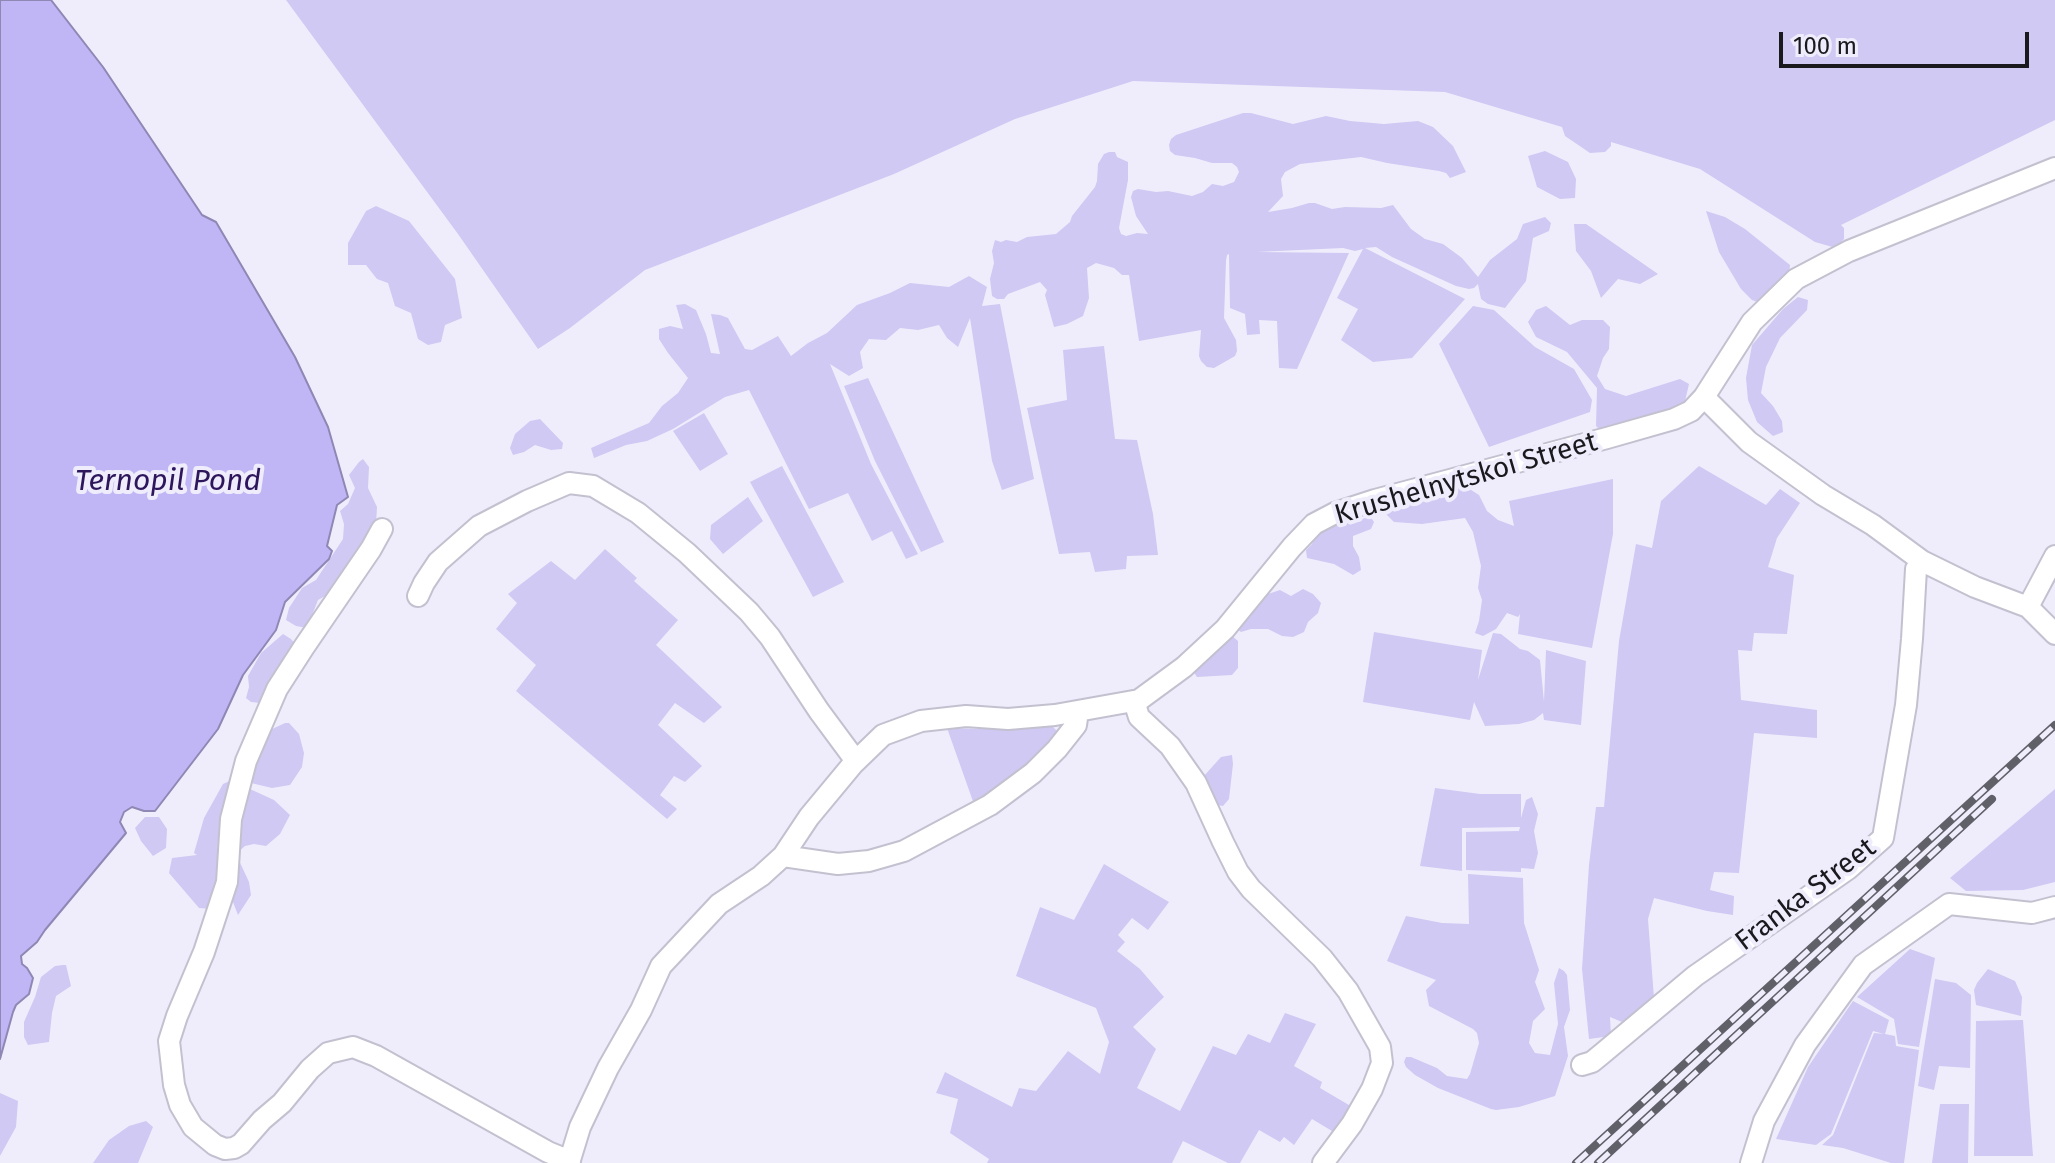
<!DOCTYPE html>
<html>
<head>
<meta charset="utf-8">
<style>
	body { margin:0 }
	#map { position:relative; width:2055px; height:1163px; overflow:hidden; background:#efedfc; font-family:"Fira Sans",sans-serif }
	canvas { display:block }
	.scale { position:absolute; left:1779px; top:32px; width:250px; height:36px; box-sizing:border-box; border:4px solid #19191e; border-top:0; padding-left:10px; font-size:24px; line-height:28px; white-space:nowrap; color:#19191e; -webkit-text-stroke:6px #efedfc; paint-order:stroke }
</style>
</head>
<body>
<div id="map">
<canvas width="2055" height="1163"></canvas>
<div class="scale">100 m</div>
</div>
<script>
const g = document.querySelector('canvas').getContext('2d');
g.lineJoin = 'round';
function fillPath(path, color) {
  g.fillStyle = color;
  g.fill(path, 'evenodd');
}
function toPath(rows) {
  const path = new Path2D();
  for (const r of rows) {
    path.moveTo(r[0], r[1]);
    for (let i = 2; i < r.length; i += 2) path.lineTo(r[i], r[i + 1]);
  }
  return path;
}
function trace(path, color, width, dash) {
  g.strokeStyle = color;
  g.lineWidth = width;
  g.lineCap = dash ? 'butt' : 'round';
  g.setLineDash(dash || []);
  g.stroke(path);
}
function drawText(font, color, halo, rows, align = 'center') {
  g.font = font + ' "Fira Sans",sans-serif';
  g.lineWidth = 8;
  g.setLineDash([]);
  g.textBaseline = 'middle';
  g.strokeStyle = halo;
  g.fillStyle = color;
  for (const [text, x, y, turn = 0] of rows) {
    g.save();
    g.translate(x, y);
    g.rotate((+turn || 0) * Math.PI / 180);
    g.textAlign = isNaN(turn) ? turn : align;
    if (halo) g.strokeText(text, 0, 0);
    g.fillText(text, 0, 0);
    g.restore();
  }
}
fillPath(toPath([
	[286,0,2055,0,2055,120,1841,225,1844,228,1844,239,1836,248,1815,242,1700,169,1611,142,1611,146,1605,152,1590,153,1565,136,1562,127,1445,92,1133,81,1015,119,894,174,645,270,570,328,538,349,458,234],
	[1243,113,1251,113,1293,124,1326,116,1350,121,1384,124,1418,121,1433,127,1453,146,1466,172,1450,178,1446,173,1439,171,1387,163,1361,157,1300,164,1285,172,1281,179,1283,196,1268,212,1292,208,1309,203,1315,203,1332,209,1345,207,1381,208,1393,205,1411,229,1425,239,1443,244,1462,258,1478,277,1490,260,1517,239,1523,224,1545,217,1551,223,1549,231,1533,238,1526,281,1505,308,1488,304,1481,299,1478,284,1474,288,1469,289,1456,286,1392,257,1376,247,1365,248,1465,299,1412,358,1373,362,1341,340,1358,309,1337,298,1363,249,1355,251,1343,248,1256,252,1349,253,1297,369,1279,368,1277,321,1259,320,1260,334,1247,335,1245,314,1230,308,1229,254,1227,255,1226,261,1224,318,1236,340,1237,351,1235,356,1214,368,1207,367,1201,361,1199,356,1201,330,1139,341,1129,275,1122,275,1114,268,1096,263,1087,268,1089,298,1083,316,1067,324,1054,327,1045,295,1047,290,1040,282,1008,294,1004,299,997,299,992,296,990,279,994,263,992,251,995,240,1001,242,1006,240,1017,242,1027,237,1056,234,1070,222,1072,216,1095,187,1097,181,1098,164,1104,154,1109,152,1115,152,1117,157,1128,162,1128,180,1119,228,1121,234,1126,236,1137,233,1148,234,1136,216,1131,197,1133,191,1138,189,1156,192,1168,191,1192,196,1203,192,1212,184,1223,186,1234,182,1239,172,1237,167,1232,163,1212,163,1195,158,1175,155,1170,151,1169,145,1171,139,1176,135],
	[1545,151,1568,162,1576,179,1575,198,1560,199,1537,187,1528,156],
	[376,206,409,221,455,279,462,318,445,325,441,342,428,345,418,339,411,313,395,306,388,283,377,279,366,265,348,265,348,243,366,211],
	[1706,211,1725,217,1745,229,1790,265,1789,276,1762,304,1752,300,1741,289,1719,252],
	[1574,224,1586,224,1658,274,1640,284,1618,279,1601,298,1591,271,1576,251],
	[969,276,987,287,982,306,1000,304,1034,479,1002,490,992,461,970,318,958,347,947,338,939,325,918,330,900,328,886,340,869,339,860,352,863,368,849,376,830,364,871,464,918,554,906,559,892,531,872,541,848,493,809,509,749,390,725,397,673,429,647,441,626,445,594,458,591,448,649,423,662,406,678,393,688,378,668,353,659,339,659,329,670,326,683,329,676,305,685,304,696,310,706,334,711,353,720,354,711,314,720,315,728,318,745,349,752,350,778,336,791,356,808,343,827,333,857,305,890,293,910,283,949,287],
	[1798,297,1808,300,1807,310,1780,338,1766,367,1761,393,1773,406,1782,421,1783,432,1773,436,1757,422,1748,400,1746,378,1752,345,1783,309],
	[1473,306,1494,310,1535,347,1574,369,1592,400,1590,412,1489,447,1439,344],
	[1546,306,1570,325,1582,320,1603,320,1610,327,1609,349,1603,358,1597,376,1605,389,1626,396,1680,379,1689,384,1685,401,1671,414,1600,430,1596,426,1597,388,1567,352,1536,337,1528,322,1536,310],
	[1104,346,1115,439,1137,440,1153,514,1158,555,1127,556,1126,569,1095,572,1090,552,1059,554,1027,408,1067,400,1063,350],
	[868,378,944,542,921,552,875,461,844,386],
	[704,413,728,454,700,471,673,431],
	[540,419,563,443,562,449,551,450,535,445,524,452,513,455,510,448,515,434,530,421],
	[363,459,369,467,368,488,377,507,376,524,339,588,318,600,307,628,296,626,286,620,289,608,302,588,316,580,343,539,344,524,340,511,348,504,355,488,349,475,359,462],
	[782,466,844,582,813,597,750,482],
	[1699,466,1766,505,1780,489,1800,503,1777,538,1768,567,1794,575,1787,634,1754,633,1752,651,1738,650,1741,700,1817,710,1817,738,1754,733,1739,873,1714,872,1710,890,1734,896,1733,915,1707,911,1654,898,1648,919,1654,998,1622,1022,1610,1017,1611,1036,1589,1039,1582,969,1589,865,1596,807,1604,807,1619,641,1636,544,1652,548,1661,501],
	[1613,479,1613,534,1592,648,1518,634,1520,614,1518,617,1507,613,1496,629,1483,636,1475,633,1479,621,1482,600,1478,588,1481,566,1473,532,1465,518,1422,524,1394,522,1385,513,1388,501,1403,498,1419,501,1438,497,1454,490,1468,488,1479,495,1487,511,1498,520,1514,526,1509,501],
	[748,497,763,521,723,554,710,539,711,525],
	[1370,516,1374,522,1371,529,1353,536,1353,546,1359,557,1361,570,1353,575,1334,564,1307,558,1306,550,1312,544,1316,532,1342,520,1357,521],
	[605,549,637,578,634,581,678,620,656,645,722,707,704,723,675,703,658,725,702,766,685,782,674,776,660,795,677,809,667,819,516,691,536,665,496,629,517,603,508,594,551,561,575,580],
	[1303,589,1313,594,1321,603,1318,613,1308,622,1304,632,1293,637,1282,636,1268,629,1251,629,1241,632,1236,628,1261,594,1268,594,1280,590,1291,596],
	[1374,632,1482,650,1478,680,1493,633,1501,634,1520,649,1528,651,1540,660,1544,702,1546,650,1586,661,1581,725,1544,720,1543,713,1534,720,1519,724,1485,726,1474,702,1470,720,1363,702],
	[283,634,291,639,296,645,289,651,275,688,260,703,251,702,246,698,249,687,248,676,261,653],
	[1231,635,1238,641,1238,668,1232,675,1197,677,1193,671,1217,651],
	[285,723,289,723,299,734,304,753,302,767,290,785,272,788,251,783,250,772,268,731],
	[1047,725,1053,727,1057,731,1059,737,1057,743,975,807,947,728,986,729],
	[1232,755,1233,764,1229,799,1223,806,1211,804,1203,777,1221,757],
	[234,779,250,789,274,800,290,815,280,834,266,846,254,844,245,846,236,854,249,882,251,895,238,915,228,889,212,909,199,908,169,873,172,858,197,855,194,853,204,818,223,784],
	[1435,788,1480,794,1521,794,1521,818,1526,800,1532,797,1538,814,1534,831,1538,853,1534,869,1521,868,1521,872,1466,870,1466,832,1519,831,1520,827,1462,828,1462,871,1420,866],
	[2055,789,2055,882,2023,890,1966,891,1950,878],
	[145,817,159,817,167,829,166,848,153,856,141,841,135,828],
	[1104,864,1169,902,1148,930,1132,918,1118,935,1125,942,1117,951,1140,969,1164,997,1133,1027,1156,1049,1137,1088,1180,1111,1213,1046,1236,1055,1248,1034,1270,1043,1285,1013,1316,1024,1294,1066,1322,1082,1320,1088,1354,1108,1337,1134,1312,1119,1294,1145,1284,1137,1280,1142,1259,1130,1240,1163,1228,1163,1183,1141,1172,1163,987,1163,989,1159,950,1133,958,1099,936,1093,945,1072,1012,1107,1019,1088,1036,1091,1068,1051,1100,1074,1109,1042,1096,1008,1016,976,1040,907,1074,920],
	[1468,874,1523,878,1524,923,1539,970,1535,982,1545,1009,1533,1021,1529,1043,1535,1053,1550,1055,1558,1024,1554,983,1559,968,1564,971,1567,975,1570,1010,1564,1027,1568,1056,1555,1096,1519,1107,1496,1110,1491,1109,1438,1088,1415,1075,1406,1067,1404,1062,1406,1057,1411,1057,1437,1068,1447,1076,1467,1079,1470,1074,1479,1043,1477,1033,1473,1029,1429,1006,1426,990,1436,980,1387,961,1406,916,1442,923,1469,924],
	[1910,949,1935,958,1919,1047,1898,1044,1894,1019,1857,997],
	[63,965,66,965,71,986,56,996,52,1013,49,1042,28,1045,24,1037,24,1022,35,997,41,977,55,966],
	[1988,969,2015,981,2022,997,2021,1016,1976,1005,1974,990,1977,983],
	[1935,979,1956,983,1971,995,1970,1068,1939,1066,1934,1090,1918,1086],
	[1853,1001,1889,1020,1885,1034,1895,1036,1896,1046,1919,1050,1904,1163,1891,1163,1843,1148,1822,1145,1833,1135,1874,1033,1884,1034,1873,1031,1831,1134,1816,1145,1776,1139,1808,1067],
	[2023,1020,2033,1156,1974,1156,1976,1021],
	[0,1093,18,1101,16,1127,0,1156],
	[1940,1104,1969,1104,1968,1163,1932,1163],
	[146,1121,153,1127,138,1163,93,1163,109,1140,129,1126]
]), '#cfc9f3');
const water = toPath([
	[0,0,51,0,103,67,202,215,216,222,295,357,328,427,348,497,337,505,327,546,332,551,329,559,285,602,276,630,243,675,218,729,155,811,144,811,132,807,124,812,120,822,126,833,45,930,37,942,21,956,22,964,27,968,33,978,29,994,16,1005,13,1012,0,1059,0,0]
]);
fillPath(water, '#c1b6f5');
trace(water, '#8f87b4', 2);
const minor = toPath([
	[1704,397,1749,442,1823,495,1873,525,1922,561,1975,587,2028,607,2055,634],
	[382,529,371,549,304,647,277,689,246,761,231,819,227,882,204,952,177,1016,169,1041,174,1085,180,1105,193,1127,215,1145,225,1149,234,1148,241,1144,262,1120,282,1103,310,1069,328,1053,353,1047,376,1056,548,1152,570,1161],
	[418,596,424,583,438,562,479,526,527,501,569,483,593,486,638,513,687,553,749,612,770,637,819,711,856,761],
	[2028,607,2055,556],
	[1134,701,1139,717,1170,746,1196,783,1223,842,1238,872,1251,889,1322,958,1348,991,1380,1047,1382,1063,1372,1089,1352,1124,1323,1163],
	[783,856,838,864,869,861,904,851,990,805,1033,773,1057,749,1076,725,1078,711],
	[1582,1065,1592,1062,1603,1053,1695,976,1848,869,1883,838,1906,705,1912,639,1916,569,1922,561],
	[569,1163,580,1127,608,1068,641,1010,661,966,719,904,761,876,783,856,809,817,853,764,883,735,921,721,966,716,1008,719,1055,715,1139,700,1184,667,1225,629,1292,547,1314,524,1335,513,1375,500,1607,438,1674,419,1691,411,1704,397,1752,322,1796,279,1849,251,2055,168],
	[1751,1163,1764,1121,1805,1045,1863,965,1949,904,2032,913,2055,907]
]);
trace(minor, '#c3c1cf', 24);
trace(minor, '#fff', 20);
const rail = toPath([
	[1576,1163,2055,725],
	[1598,1163,1992,799]
]);
trace(rail, '#606068', 8);
trace(rail, '#efedfc', 5, [15]);
drawText('28px', '#19191e', '#efedfc', [
	["Krushelnytskoi Street",1466,479,-16],
	["Franka Street",1806,895,-37]
]);
drawText('italic 30px', '#2d165c', '#efedfc', [
	["Ternopil Pond",168,482]
]);
</script>
</body>
</html>
